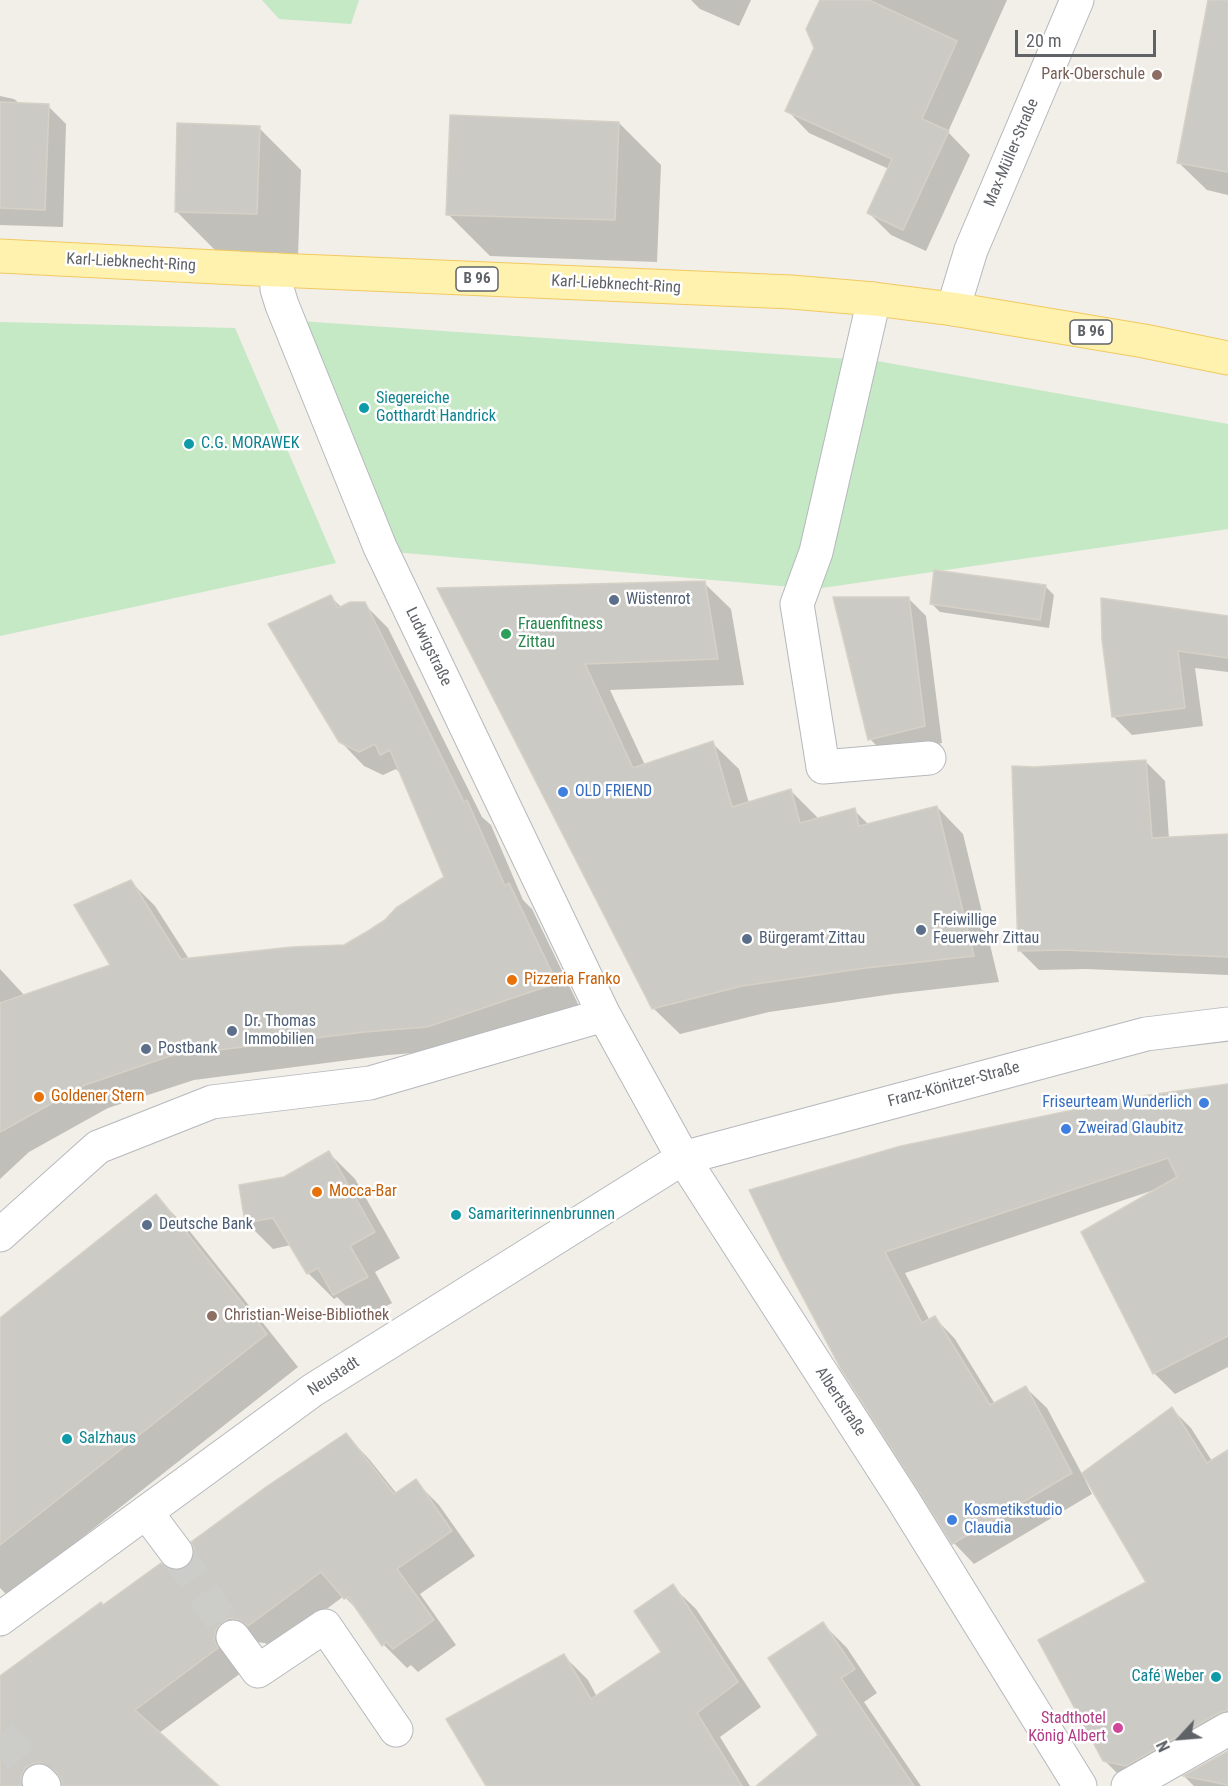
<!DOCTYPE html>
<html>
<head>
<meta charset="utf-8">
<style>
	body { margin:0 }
	#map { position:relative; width:1228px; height:1786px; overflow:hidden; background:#f1efe8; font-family:"Roboto Condensed",sans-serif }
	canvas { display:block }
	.north { position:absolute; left:1150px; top:1708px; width:60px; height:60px; -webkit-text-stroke:4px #fff; paint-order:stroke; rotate:244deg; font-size:16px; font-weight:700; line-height:24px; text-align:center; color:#5f6368 }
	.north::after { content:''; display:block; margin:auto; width:21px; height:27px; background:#5f6368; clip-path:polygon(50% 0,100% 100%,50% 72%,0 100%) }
	.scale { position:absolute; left:1015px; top:30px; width:141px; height:27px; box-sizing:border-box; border:3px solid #5f6368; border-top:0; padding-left:8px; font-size:18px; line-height:21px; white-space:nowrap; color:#5f6368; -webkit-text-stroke:4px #fff; paint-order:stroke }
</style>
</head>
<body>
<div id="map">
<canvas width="1228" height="1786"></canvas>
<div class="north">N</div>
<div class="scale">20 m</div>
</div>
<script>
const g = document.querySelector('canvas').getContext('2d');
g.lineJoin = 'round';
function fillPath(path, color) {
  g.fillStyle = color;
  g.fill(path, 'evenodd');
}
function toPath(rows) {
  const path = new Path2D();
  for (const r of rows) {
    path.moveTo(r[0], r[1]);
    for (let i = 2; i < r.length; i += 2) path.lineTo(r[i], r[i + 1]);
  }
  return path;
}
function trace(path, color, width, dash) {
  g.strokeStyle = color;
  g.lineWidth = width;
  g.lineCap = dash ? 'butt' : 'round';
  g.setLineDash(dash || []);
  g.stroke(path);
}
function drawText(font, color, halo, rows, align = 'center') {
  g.font = font + ' "Roboto Condensed",sans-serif';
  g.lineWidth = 5;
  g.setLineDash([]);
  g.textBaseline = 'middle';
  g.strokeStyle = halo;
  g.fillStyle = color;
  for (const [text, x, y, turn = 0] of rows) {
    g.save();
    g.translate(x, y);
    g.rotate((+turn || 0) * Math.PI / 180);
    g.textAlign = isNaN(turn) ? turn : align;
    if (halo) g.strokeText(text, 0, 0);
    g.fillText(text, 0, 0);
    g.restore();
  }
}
fillPath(toPath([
	[262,0,359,0,351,24,279,19],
	[299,321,877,361,1228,424,1228,529,815,589,394,552],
	[0,322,235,328,336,563,0,636]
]), '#c5e8c5');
fillPath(toPath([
	[691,0,751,0,739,26,700,9],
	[822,0,1007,0,948,132,970,155,926,251,891,235,869,213,889,169,809,133,787,110,816,48],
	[1228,46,1228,195,1207,190,1178,162],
	[0,96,14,99,20,104,48,106,66,124,63,227,0,225],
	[619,123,661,165,657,262,490,256,448,214],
	[259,128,301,170,298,256,218,253,176,211],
	[704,583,731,609,744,685,610,690,645,765,712,743,739,769,749,803,791,791,817,817,818,820,854,810,869,825,937,807,963,834,999,982,893,994,769,1012,680,1034,653,1008,440,590],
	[1045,586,1054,595,1049,628,940,612,931,603],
	[331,597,342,608,364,604,388,628,482,817,491,825,523,900,532,909,579,1006,452,1050,388,1055,194,1080,108,1108,29,1152,0,1179,0,969,25,996,112,966,131,882,155,906,189,959,344,946,369,932,446,878,402,775,396,769,383,775,364,766,340,741],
	[908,598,926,616,942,743,888,757,870,739],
	[1228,617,1228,672,1195,668,1203,726,1132,735,1114,717,1103,640],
	[1146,762,1165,781,1169,839,1228,836,1228,975,1086,969,1039,970,1020,951,1035,769],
	[1228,1085,1228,1367,1175,1394,1154,1373,1157,1189,905,1273,930,1321,935,1318,955,1339,995,1404,1026,1388,1047,1408,1082,1474,1172,1409,1191,1428,1212,1461,1228,1451,1228,1738,1124,1780,1104,1760,1148,1582,1087,1479,1085,1480,1092,1494,974,1564,954,1543,784,1257],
	[329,1153,355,1179,400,1258,375,1272,392,1303,360,1320,337,1297,334,1299,308,1273,291,1245,273,1249,247,1223,241,1186,284,1178],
	[156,1196,188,1229,298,1367,8,1596,0,1588,0,1320],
	[346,1435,369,1459,397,1494,415,1481,439,1505,475,1556,420,1594,456,1645,418,1672,411,1665,407,1668,384,1645,364,1617,344,1596,273,1649,265,1643,255,1642,241,1673,159,1733,217,1786,0,1786,0,1678,103,1606,169,1571,179,1572,188,1569],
	[672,1586,696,1609,761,1707,720,1737,750,1786,488,1786,564,1656,588,1680,597,1697,663,1653],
	[823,1624,847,1648,877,1693,864,1702,921,1786,756,1786,820,1735],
	[1228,1752,1228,1786,1194,1786,1185,1777]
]), '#0003');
const building = toPath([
	[820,0,869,0,957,41,922,119,949,131,903,230,867,213,892,159,785,111,814,48,806,29,820,0],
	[1208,0,1228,0,1228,172,1177,163,1208,0],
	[0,102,49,104,45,210,0,208,0,102],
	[450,115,619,122,615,220,446,215,450,115],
	[177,123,260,126,257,214,175,212,177,123],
	[934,570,1046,585,1040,620,930,604,934,570],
	[705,581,718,659,585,664,633,768,713,741,732,807,791,789,800,823,855,808,859,826,937,806,974,956,866,968,742,986,652,1009,437,588,705,581],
	[331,595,338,608,350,602,365,602,464,802,467,800,505,886,509,883,557,983,427,1027,364,1032,170,1056,85,1085,0,1132,0,1003,110,965,74,905,131,880,181,959,292,947,344,945,368,931,385,920,396,908,444,877,390,750,380,755,375,744,359,752,339,742,268,624,331,595],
	[833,597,909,597,925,726,868,740,833,597],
	[1101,598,1228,616,1228,658,1178,651,1185,708,1112,717,1102,640,1101,598],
	[1146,760,1152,838,1228,834,1228,957,1065,950,1018,951,1012,766,1035,767,1146,760],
	[1228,1084,1228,1336,1153,1374,1081,1232,1177,1177,1168,1158,885,1252,922,1323,935,1316,990,1405,1026,1386,1072,1473,952,1544,841,1369,782,1258,749,1190,901,1146,1135,1097,1228,1084],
	[329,1151,375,1232,350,1246,368,1277,333,1295,318,1268,307,1274,273,1218,245,1223,239,1185,284,1177,329,1151],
	[156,1194,267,1334,0,1545,0,1318,156,1194],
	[1172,1407,1207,1463,1228,1450,1228,1710,1219,1713,1126,1766,1103,1761,1038,1640,1146,1582,1082,1473,1172,1407],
	[346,1433,394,1494,416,1479,452,1531,397,1569,434,1620,393,1649,386,1642,382,1646,348,1597,344,1599,321,1572,248,1626,240,1620,230,1618,222,1622,216,1630,214,1640,218,1648,135,1710,219,1786,62,1786,62,1781,57,1773,43,1763,34,1763,25,1768,21,1777,21,1786,0,1786,0,1676,101,1602,103,1605,161,1563,169,1569,179,1570,187,1567,193,1559,195,1550,191,1542,266,1487,346,1433],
	[673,1584,738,1682,697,1713,742,1786,486,1786,446,1719,564,1654,591,1699,661,1652,634,1611,673,1584],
	[823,1622,855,1669,841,1678,914,1786,756,1786,818,1735,768,1658,823,1622],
	[1228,1751,1228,1785,1183,1776,1228,1751]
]);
fillPath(building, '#cccac5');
trace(building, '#d6d1c6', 1.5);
trace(toPath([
	[176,1552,233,1637],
	[0,1734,39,1781]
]), '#ccccc8', 33, [33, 16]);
const minor = toPath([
	[276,270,277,289,282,305,380,547,604,1015,683,1158,902,1498,1080,1786],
	[874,299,816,552,797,604,823,767,929,758],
	[953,309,971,250,1077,0],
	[0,1235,98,1147,212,1102,370,1083,604,1015],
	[146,1512,176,1552],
	[0,1619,313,1390,683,1158,1146,1034,1228,1024],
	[233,1637,258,1671,325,1626,396,1730],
	[39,1781,44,1786],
	[1128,1786,1228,1729]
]);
const major = toPath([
	[0,256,276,270,791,292,874,299,953,309,1144,341,1228,358]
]);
trace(minor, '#b5b8bc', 35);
trace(major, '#f2c960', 35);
trace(minor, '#fff', 33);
trace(major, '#fff2af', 33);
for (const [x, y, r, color] of [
	[1157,75,6,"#8d6e63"],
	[364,408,6,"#0f9aa8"],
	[189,444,6,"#0f9aa8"],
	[614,600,6,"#5c6f8a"],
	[506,634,6,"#2e9e5b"],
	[563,792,6,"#3f7fe0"],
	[921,930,6,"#5c6f8a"],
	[747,939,6,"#5c6f8a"],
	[512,980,6,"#e8710a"],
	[232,1031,6,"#5c6f8a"],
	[146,1049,6,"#5c6f8a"],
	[39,1097,6,"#e8710a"],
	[1204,1103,6,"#3f7fe0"],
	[1066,1129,6,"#3f7fe0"],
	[317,1192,6,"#e8710a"],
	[456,1215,6,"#0f9aa8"],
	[147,1225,6,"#5c6f8a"],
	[212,1316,6,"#8d6e63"],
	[67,1439,6,"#0f9aa8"],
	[952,1520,6,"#3f7fe0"],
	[1216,1677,6,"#0f9aa8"],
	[1118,1728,6,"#d1479c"]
]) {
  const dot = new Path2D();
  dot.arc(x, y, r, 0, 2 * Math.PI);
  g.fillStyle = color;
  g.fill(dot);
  trace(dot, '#fff', 2);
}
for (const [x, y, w] of [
	[477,279,42],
	[1091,332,42]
]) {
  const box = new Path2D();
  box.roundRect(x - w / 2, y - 12, w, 24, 4.5);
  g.fillStyle = '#fff';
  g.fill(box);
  trace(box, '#5f6368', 1.5);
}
drawText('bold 15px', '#5f6368', null, [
	["B 96",477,279],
	["B 96",1091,332]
]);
drawText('16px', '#785e54', '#fff', [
	["Park-Oberschule",1145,75],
	["Christian-Weise-Bibliothek",224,1316,"left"]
], 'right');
drawText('16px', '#5f6368', '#fff', [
	["Max-Müller-Straße",1012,153,-67],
	["Karl-Liebknecht-Ring",131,263,3],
	["Karl-Liebknecht-Ring",616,285,3],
	["Ludwigstraße",428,647,64],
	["Franz-Könitzer-Straße",954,1085,-15],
	["Neustadt",334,1377,-33],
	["Albertstraße",840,1402,57]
]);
drawText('16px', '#0d838f', '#fff', [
	["Siegereiche",376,399],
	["Gotthardt Handrick",376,417],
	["C.G. MORAWEK",201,444],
	["Samariterinnenbrunnen",468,1215],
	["Salzhaus",79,1439],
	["Café Weber",1204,1677,"right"]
], 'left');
drawText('16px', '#4e5e75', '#fff', [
	["Wüstenrot",626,600],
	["Freiwillige",933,921],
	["Feuerwehr Zittau",933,939],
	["Bürgeramt Zittau",759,939],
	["Dr. Thomas",244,1022],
	["Immobilien",244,1040],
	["Postbank",158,1049],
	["Deutsche Bank",159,1225]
], 'left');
drawText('16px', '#27864d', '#fff', [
	["Frauenfitness",518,625],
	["Zittau",518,643]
], 'left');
drawText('16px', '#366cbe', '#fff', [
	["OLD FRIEND",575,792],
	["Friseurteam Wunderlich",1192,1103,"right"],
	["Zweirad Glaubitz",1078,1129],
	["Kosmetikstudio",964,1511],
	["Claudia",964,1529]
], 'left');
drawText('16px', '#c56008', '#fff', [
	["Pizzeria Franko",524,980],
	["Goldener Stern",51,1097],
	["Mocca-Bar",329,1192]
], 'left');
drawText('16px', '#b23c85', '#fff', [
	["Stadthotel",1106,1719],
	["König Albert",1106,1737]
], 'right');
</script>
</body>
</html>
